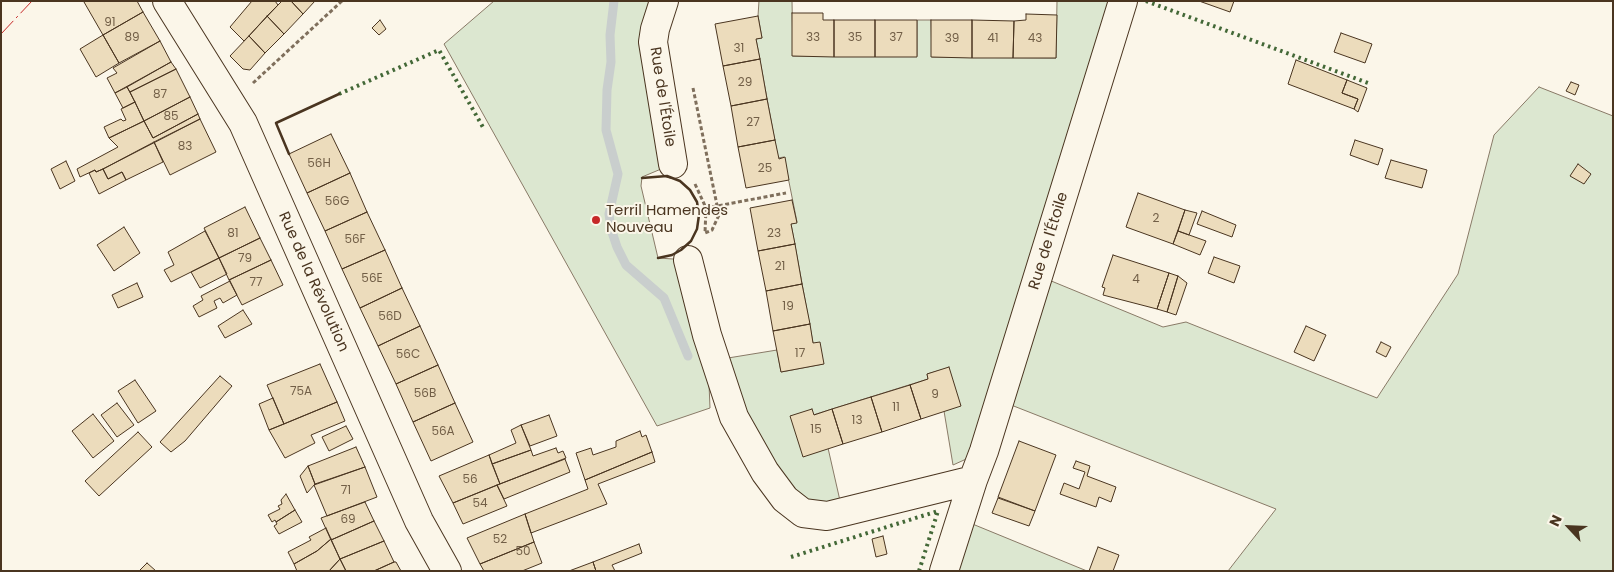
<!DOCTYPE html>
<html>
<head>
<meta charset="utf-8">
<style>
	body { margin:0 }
	#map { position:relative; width:1614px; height:572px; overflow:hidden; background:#fbf6e9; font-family:Poppins,sans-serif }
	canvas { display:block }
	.frame { position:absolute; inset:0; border:2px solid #4a3520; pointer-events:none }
	.north { position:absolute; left:1544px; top:502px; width:50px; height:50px; -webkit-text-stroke:4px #fbf6e9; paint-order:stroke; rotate:295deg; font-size:14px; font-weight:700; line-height:20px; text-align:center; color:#4a3520 }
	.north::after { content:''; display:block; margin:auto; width:18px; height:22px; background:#4a3520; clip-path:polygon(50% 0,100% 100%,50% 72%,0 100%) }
</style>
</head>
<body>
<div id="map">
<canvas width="1614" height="572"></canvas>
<div class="frame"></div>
<div class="north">N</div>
</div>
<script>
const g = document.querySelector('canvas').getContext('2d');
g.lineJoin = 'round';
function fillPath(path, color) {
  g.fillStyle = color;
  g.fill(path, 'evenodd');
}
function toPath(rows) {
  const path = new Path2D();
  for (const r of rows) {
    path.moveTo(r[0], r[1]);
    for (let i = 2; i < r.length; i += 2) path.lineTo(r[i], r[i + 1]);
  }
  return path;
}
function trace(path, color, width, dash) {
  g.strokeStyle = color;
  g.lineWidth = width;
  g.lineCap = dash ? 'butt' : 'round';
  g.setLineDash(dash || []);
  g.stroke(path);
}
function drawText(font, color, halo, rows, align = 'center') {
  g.font = font + ' Poppins,sans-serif';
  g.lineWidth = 4;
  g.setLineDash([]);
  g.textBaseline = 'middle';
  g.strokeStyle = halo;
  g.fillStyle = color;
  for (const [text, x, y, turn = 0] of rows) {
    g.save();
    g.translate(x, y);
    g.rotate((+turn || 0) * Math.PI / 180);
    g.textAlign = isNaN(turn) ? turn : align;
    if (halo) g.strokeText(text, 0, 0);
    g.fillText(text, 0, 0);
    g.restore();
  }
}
const green = toPath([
	[494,1,656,1,673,164,642,177,641,186,658,258,688,260,707,335,710,408,657,426,444,44,494,1],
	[759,1,792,1,793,56,917,56,917,20,931,20,932,57,1056,58,1057,1,1123,1,984,451,953,465,944,411,948,368,927,374,928,379,813,415,828,448,841,505,804,502,752,431,728,358,777,350,781,372,823,364,813,343,791,224,797,222,784,157,778,158,756,39,762,38,758,16,759,1],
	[1539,87,1613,116,1613,571,1228,571,1276,509,1006,403,1044,278,1163,327,1186,322,1377,398,1458,274,1494,135,1539,87],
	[970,523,1087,571,954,571,970,523]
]);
fillPath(green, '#dce7d0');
trace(green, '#887966', 1);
trace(toPath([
	[614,1,610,35,611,62,607,90,606,130,618,174,609,214,611,229,617,247,626,265,664,298,688,356]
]), '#c9cecd', 9);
const building = toPath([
	[86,1,137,1,143,12,103,35,84,2,86,1],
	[252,1,275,1,278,5,244,41,230,27,252,1],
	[282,1,291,1,303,14,284,34,267,16,282,1],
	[291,1,315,1,303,14,291,1],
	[1199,1,1234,1,1230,12,1199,1],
	[143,12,160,41,119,63,103,35,143,12],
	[792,13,823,13,823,20,834,20,834,57,792,56,792,13],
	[1026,14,1057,15,1056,58,1013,58,1014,21,1026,20,1026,14],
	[267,16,284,34,265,53,249,36,267,16],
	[758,16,762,38,756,39,760,59,723,66,715,24,758,16],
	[380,20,386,29,379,35,372,28,380,20],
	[834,20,875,20,875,57,834,57,834,20],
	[875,20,917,20,917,57,875,57,875,20],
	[931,20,972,20,972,58,931,57,931,20],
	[972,20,1014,21,1013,58,972,58,972,20],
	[1341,33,1372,44,1365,63,1334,52,1341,33],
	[103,35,119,63,96,77,80,49,103,35],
	[249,36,265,53,250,70,243,69,230,56,249,36],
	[160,41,171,62,115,93,107,78,117,73,113,68,160,41],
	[760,59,767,99,731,106,723,66,760,59],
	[1296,60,1347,80,1342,93,1358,99,1354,109,1288,84,1296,60],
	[171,62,176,69,130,92,127,87,171,62],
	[176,69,190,97,144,121,130,92,176,69],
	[1347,80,1367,88,1358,112,1354,109,1358,99,1342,93,1347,80],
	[1571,82,1579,85,1575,95,1566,91,1571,82],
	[127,87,135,102,123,108,115,93,127,87],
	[190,97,198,114,153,138,144,121,190,97],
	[767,99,775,140,738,147,731,106,767,99],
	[135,102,144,121,109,138,104,127,121,119,123,121,126,120,121,109,135,102],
	[198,114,200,119,103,169,96,172,95,170,80,177,77,169,118,147,109,138,144,121,153,138,198,114],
	[200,119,216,152,170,175,154,142,200,119],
	[331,134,350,173,307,193,289,154,331,134],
	[775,140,779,159,785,157,789,180,746,188,738,147,775,140],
	[1355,140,1383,149,1378,165,1350,155,1355,140],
	[154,142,163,162,126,180,122,172,108,179,103,169,154,142],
	[1391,160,1427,170,1422,188,1385,178,1391,160],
	[66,161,75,181,60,189,51,169,66,161],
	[1578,164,1591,174,1584,184,1570,176,1578,164],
	[103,169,108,179,122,172,126,180,99,194,89,173,95,170,96,172,103,169],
	[350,173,367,212,325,231,307,193,350,173],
	[1138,193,1185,210,1173,244,1126,227,1138,193],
	[792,200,797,223,791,224,795,244,758,251,750,208,792,200],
	[245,207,260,238,219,258,204,228,245,207],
	[1185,210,1197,213,1189,235,1178,231,1185,210],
	[1202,211,1236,225,1232,237,1197,224,1202,211],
	[367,212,385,250,342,269,325,231,367,212],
	[124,227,140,253,114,271,97,245,124,227],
	[205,231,219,258,171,282,164,270,174,265,168,252,205,231],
	[1178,231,1206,241,1200,255,1173,244,1178,231],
	[260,238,271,260,229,280,219,258,260,238],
	[795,244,802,284,766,291,758,251,795,244],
	[385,250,402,288,360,308,342,269,385,250],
	[1113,255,1169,273,1157,309,1103,295,1105,288,1102,287,1113,255],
	[1214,257,1240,266,1234,283,1208,273,1214,257],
	[219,258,227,274,200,288,191,272,219,258],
	[271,260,283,285,242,305,229,280,271,260],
	[1169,273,1178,276,1167,312,1157,309,1169,273],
	[1178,276,1187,283,1176,315,1167,312,1178,276],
	[230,281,237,295,223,303,220,298,214,301,217,308,199,317,193,306,203,300,201,296,230,281],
	[137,283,143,297,118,308,112,295,137,283],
	[802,284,810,324,773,331,766,291,802,284],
	[402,288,420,326,378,346,360,308,402,288],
	[243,310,252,324,225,338,218,326,243,310],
	[810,324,813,343,820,342,824,364,781,372,773,331,810,324],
	[420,326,438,365,396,384,378,346,420,326],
	[1306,326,1326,335,1314,361,1294,352,1306,326],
	[1381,342,1391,347,1386,357,1376,352,1381,342],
	[320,364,337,402,284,424,267,385,320,364],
	[438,365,455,403,413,422,396,384,438,365],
	[949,367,961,406,921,419,910,385,928,379,927,374,949,367],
	[220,376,232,386,185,441,171,452,160,442,220,376],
	[135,380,156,411,138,423,118,391,135,380],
	[910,385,921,419,882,432,871,397,910,385],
	[871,397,882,432,843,444,832,409,871,397],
	[273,398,284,424,269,430,259,404,273,398],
	[337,402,345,421,311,435,315,443,285,458,269,430,337,402],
	[117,403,134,425,117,437,101,415,117,403],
	[455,403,473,442,431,461,413,422,455,403],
	[812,409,814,415,832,409,843,444,803,457,790,416,812,409],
	[93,414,114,441,93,458,72,431,93,414],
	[549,415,557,436,530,446,521,425,549,415],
	[521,425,531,450,492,464,489,455,516,443,511,430,521,425],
	[346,426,353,439,329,451,322,437,346,426],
	[640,431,642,437,646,435,652,452,585,480,576,453,591,448,593,455,616,447,616,441,640,431],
	[138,432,152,447,99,496,85,481,138,432],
	[1019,441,1056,455,1035,511,998,497,1019,441],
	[356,447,365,467,315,484,308,466,356,447],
	[556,448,558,453,563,451,566,458,500,484,492,464,531,450,533,456,556,448],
	[652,452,655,462,598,484,607,504,531,533,525,514,588,489,585,480,652,452],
	[489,455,500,484,453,503,439,476,489,455],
	[565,459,570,472,504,499,497,485,565,459],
	[1076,461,1090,466,1087,476,1116,487,1111,502,1099,497,1096,507,1060,494,1064,483,1079,489,1085,472,1073,468,1076,461],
	[308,466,315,484,307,493,300,476,308,466],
	[365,467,377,497,327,516,314,485,365,467],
	[497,485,507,506,463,524,453,503,497,485],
	[286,494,295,510,276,522,275,520,272,522,268,515,280,509,278,506,282,504,281,500,286,494],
	[998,498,1035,511,1029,526,992,513,998,498],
	[365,502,374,521,331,540,321,518,365,502],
	[295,510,302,522,279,534,274,526,277,524,276,522,295,510],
	[525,514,534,542,480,564,467,538,525,514],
	[374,521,384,541,340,559,331,540,374,521],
	[326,528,331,539,317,551,294,564,288,552,311,540,309,537,326,528],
	[883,536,887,554,876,557,872,539,883,536],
	[331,539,340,559,329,571,297,571,294,564,317,551,331,539],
	[384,541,394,562,374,571,346,571,340,559,384,541],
	[534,542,542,563,522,571,484,571,480,564,534,542],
	[639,544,642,553,612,565,615,571,596,571,593,562,639,544],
	[1098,547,1119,555,1113,571,1089,571,1098,547],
	[340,559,346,571,329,571,340,559],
	[394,562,396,562,401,571,374,571,394,562],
	[593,562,596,571,569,571,593,562],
	[147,563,156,571,139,571,147,563]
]);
fillPath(building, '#ecdcbc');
trace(building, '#4a3520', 1);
const minor = toPath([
	[664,1,655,29,653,42,673,164],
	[688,260,707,335,734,417,765,472,785,499,803,513,827,516,973,480],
	[944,571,973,480,984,451,1123,1]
]);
const tertiary = toPath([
	[167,1,243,123,419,521,447,571]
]);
trace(minor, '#4a3520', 30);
trace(tertiary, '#4a3520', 30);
trace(toPath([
	[253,83,342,1],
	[693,88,719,215,712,230,705,233],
	[695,184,706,208,705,233],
	[706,208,786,193]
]), '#7f6f5c', 3, [4, 2.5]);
trace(minor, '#fbf6e9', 28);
trace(tertiary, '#fbf6e9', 28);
trace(toPath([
	[1146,1,1368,83],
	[339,94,439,50,484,129],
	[791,557,938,511,919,571]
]), '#436837', 4, [2.5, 4]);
trace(toPath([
	[289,154,276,123,339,94],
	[642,178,667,176,680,181,690,190,697,202,699,215,697,229,691,241,681,250,672,255,658,258]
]), '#4a3520', 2.5);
trace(toPath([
	[1,34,32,1]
]), '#c62828', 1, [18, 4, 2.5, 4]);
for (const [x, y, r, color] of [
	[596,220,5,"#c62828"]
]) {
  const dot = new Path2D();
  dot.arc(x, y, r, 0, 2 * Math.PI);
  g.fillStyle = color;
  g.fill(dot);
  trace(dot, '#fbf6e9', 2);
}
drawText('12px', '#725f47', null, [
	["91",110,23],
	["89",132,38],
	["33",813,38],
	["35",855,38],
	["37",896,38],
	["39",952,39],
	["41",993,39],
	["43",1035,39],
	["31",739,49],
	["29",745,83],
	["87",160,95],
	["85",171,117],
	["27",753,123],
	["83",185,147],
	["56H",319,164],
	["25",765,169],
	["56G",337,202],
	["2",1156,219],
	["81",233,234],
	["23",774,234],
	["56F",355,240],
	["79",245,259],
	["21",780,267],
	["56E",372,279],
	["4",1136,280],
	["77",256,283],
	["19",788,307],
	["56D",390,317],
	["17",800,354],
	["56C",408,355],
	["75A",301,392],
	["56B",425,394],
	["9",935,395],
	["11",896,408],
	["13",857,421],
	["15",816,430],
	["56A",443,432],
	["56",470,480],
	["71",346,491],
	["54",480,504],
	["69",348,520],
	["52",500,540],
	["50",523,552]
]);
drawText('15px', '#4a3520', '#fbf6e9', [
	["Rue de l'Étoile",662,97,81],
	["Rue de l'Étoile",1049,241,-73],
	["Rue de la Révolution",313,282,66]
]);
drawText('15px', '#4a3520', '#fbf6e9', [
	["Terril Hamendes",606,211],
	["Nouveau",606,228]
], 'left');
</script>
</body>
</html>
